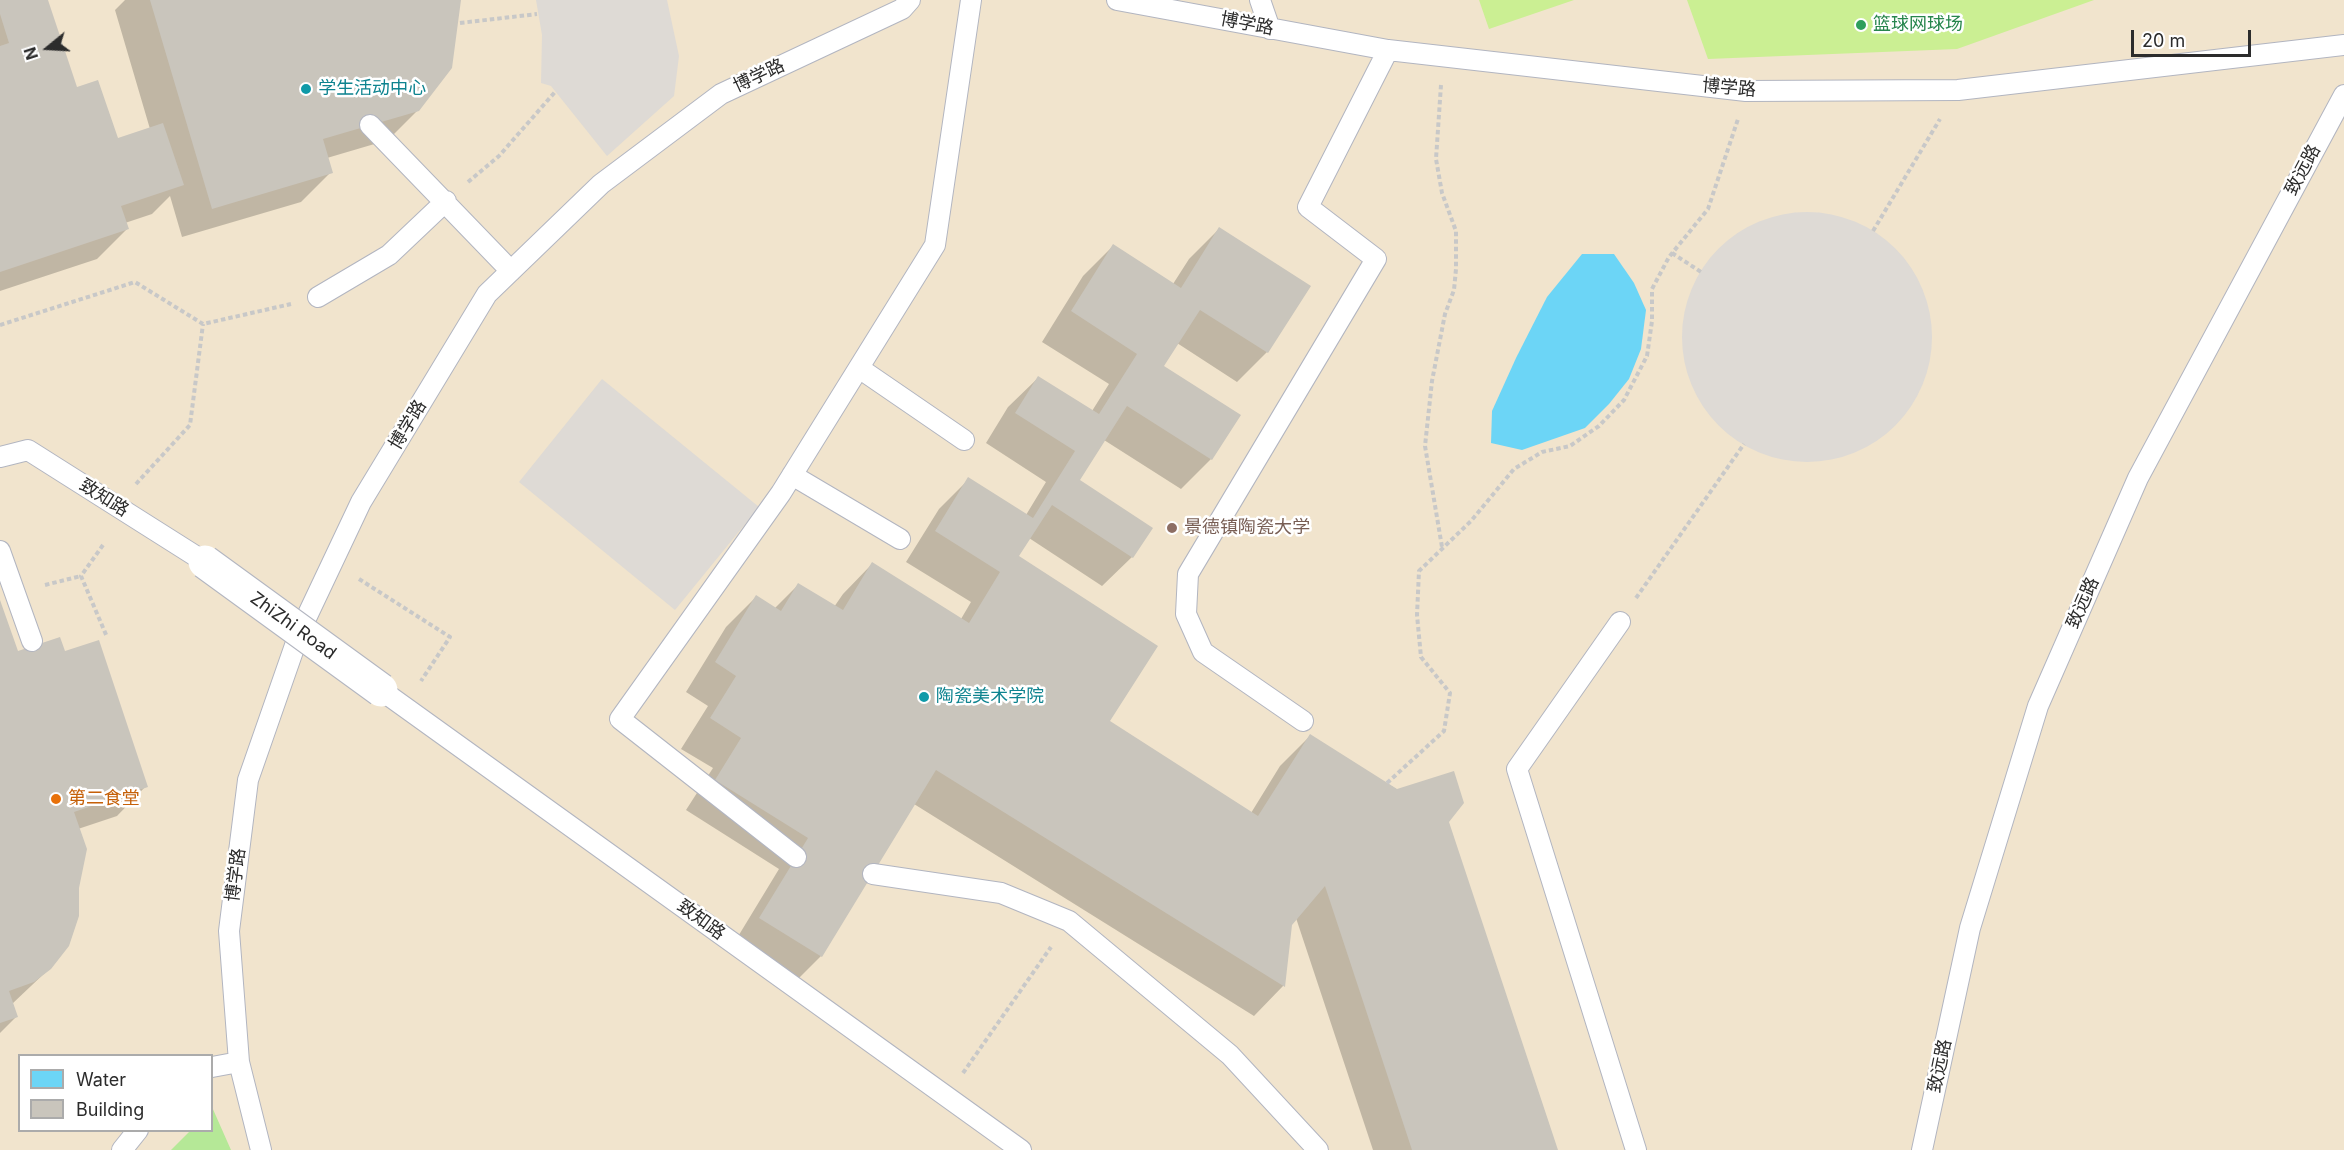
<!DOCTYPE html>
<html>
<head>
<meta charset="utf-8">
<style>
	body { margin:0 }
	#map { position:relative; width:2344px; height:1150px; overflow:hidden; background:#eee7de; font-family:Inter,sans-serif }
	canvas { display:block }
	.legend { position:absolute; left:18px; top:1054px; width:195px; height:78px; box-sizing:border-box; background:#fff; border:2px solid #ababab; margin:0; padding:8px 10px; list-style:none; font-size:18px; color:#2c2c2c }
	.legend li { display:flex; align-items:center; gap:12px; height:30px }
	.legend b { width:30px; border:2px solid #ababab }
	.north { position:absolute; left:18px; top:18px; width:60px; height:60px; -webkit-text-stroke:4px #fff; paint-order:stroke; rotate:252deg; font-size:16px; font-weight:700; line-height:24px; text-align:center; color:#2c2c2c }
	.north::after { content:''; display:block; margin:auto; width:21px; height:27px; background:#2c2c2c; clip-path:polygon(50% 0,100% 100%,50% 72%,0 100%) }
	.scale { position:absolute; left:2131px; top:30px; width:120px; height:27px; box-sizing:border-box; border:3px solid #2c2c2c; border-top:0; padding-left:8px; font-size:18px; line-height:21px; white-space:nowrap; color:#2c2c2c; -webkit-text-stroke:4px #fff; paint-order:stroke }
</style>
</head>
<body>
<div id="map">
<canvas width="2344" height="1150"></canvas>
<ul class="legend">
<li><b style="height:16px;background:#6cd5f6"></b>Water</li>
<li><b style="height:16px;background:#c9c5bc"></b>Building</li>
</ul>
<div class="north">N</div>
<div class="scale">20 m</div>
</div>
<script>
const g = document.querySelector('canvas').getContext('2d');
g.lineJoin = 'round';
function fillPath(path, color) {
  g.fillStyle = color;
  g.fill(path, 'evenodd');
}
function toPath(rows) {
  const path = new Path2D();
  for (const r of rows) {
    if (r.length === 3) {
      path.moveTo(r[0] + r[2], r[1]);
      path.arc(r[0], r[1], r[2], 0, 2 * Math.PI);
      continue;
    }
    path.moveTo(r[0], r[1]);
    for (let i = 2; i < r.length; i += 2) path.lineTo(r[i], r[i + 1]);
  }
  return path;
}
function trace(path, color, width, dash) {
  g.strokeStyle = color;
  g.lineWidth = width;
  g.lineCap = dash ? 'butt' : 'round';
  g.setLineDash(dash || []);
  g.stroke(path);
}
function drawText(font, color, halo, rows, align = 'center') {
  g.font = font + ' Inter,"Noto Sans SC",sans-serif';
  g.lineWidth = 5;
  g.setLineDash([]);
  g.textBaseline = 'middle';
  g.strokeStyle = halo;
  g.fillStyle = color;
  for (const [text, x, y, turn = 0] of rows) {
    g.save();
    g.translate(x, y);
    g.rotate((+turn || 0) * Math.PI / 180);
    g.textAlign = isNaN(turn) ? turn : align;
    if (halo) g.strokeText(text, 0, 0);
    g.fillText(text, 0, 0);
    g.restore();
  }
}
fillPath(toPath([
	[0,0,2344,0,2344,1150,0,1150],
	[20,1056,212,1056,212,1130,20,1130]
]), '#f1e4cd');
fillPath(toPath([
	[212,1107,231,1150,171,1150,190,1131,212,1130]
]), '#b5e897');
fillPath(toPath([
	[1479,0,1574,0,1489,29],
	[1687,0,2094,0,1957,49,1708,59]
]), '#cbef93');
fillPath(toPath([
	[536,0,667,0,679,56,674,96,607,156,551,86,541,83,542,35],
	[1807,337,125],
	[602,379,759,507,675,610,519,482]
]), '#dedad5');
fillPath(toPath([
	[1582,254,1614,254,1634,283,1646,310,1641,349,1629,379,1609,404,1585,428,1522,450,1491,443,1492,411,1516,358,1547,297]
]), '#6cd5f6');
fillPath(toPath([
	[0,0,47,0,76,89,117,140,150,129,115,10,125,0,459,0,418,110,388,140,327,158,331,172,301,202,182,237,170,196,152,214,125,223,127,229,97,259,0,291],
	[1219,229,1267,352,1237,382,1177,343,1162,367,1211,459,1181,489,1104,440,1078,481,1132,557,1102,586,1029,538,1017,557,1108,722,1251,813,1280,766,1310,736,1448,821,1556,1150,1373,1150,1296,918,1290,925,1283,986,1254,1016,914,804,821,956,791,986,731,948,779,869,686,810,713,768,681,749,708,706,686,692,726,627,756,597,774,609,798,585,834,607,843,594,872,564,961,619,971,602,906,562,939,509,969,479,1026,515,1046,482,986,443,1008,407,1038,378,1092,411,1109,384,1042,342,1083,276,1113,246,1173,284,1189,259],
	[0,603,17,653,64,653,146,786,117,816,78,829,50,968,12,1004,16,1017,0,1033]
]), '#0003');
fillPath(toPath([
	[0,0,48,0,77,87,98,80,118,138,163,123,184,185,121,206,129,229,0,272,0,46,9,43,0,14],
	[150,0,461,0,452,68,419,111,323,139,333,173,212,209],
	[1219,227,1311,286,1268,353,1200,310,1164,366,1241,415,1212,460,1127,406,1080,480,1153,528,1133,558,1052,505,1019,556,1158,646,1110,721,1258,816,1310,734,1397,789,1454,771,1464,803,1449,822,1558,1150,1412,1150,1325,886,1292,925,1285,987,936,770,822,957,759,918,808,838,715,780,741,738,710,718,736,676,715,662,756,595,781,611,798,583,843,610,872,562,969,623,1000,572,935,531,968,477,1033,518,1075,451,1015,413,1038,376,1099,414,1137,354,1071,311,1113,244,1181,288],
	[0,600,18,651,60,637,65,651,99,640,148,787,74,812,87,849,79,888,79,916,69,946,51,969,34,982,9,991,18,1017,0,1023]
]), '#c9c5bc');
const service = toPath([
	[1117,0,1388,50,1746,91,1958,90,2344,45],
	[1260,0,1270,29],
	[370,125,511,271],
	[318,297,389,255,446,201],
	[859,368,964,440],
	[0,457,28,450,205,562],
	[792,475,900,539],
	[0,551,32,641],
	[1620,622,1517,769,1636,1150],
	[381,690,1021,1150],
	[1303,721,1203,652,1186,614,1188,574,1376,259,1308,207,1388,50],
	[796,857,620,719,781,493,935,245,971,0],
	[873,874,1001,893,1069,921,1230,1055,1318,1150],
	[212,1067,239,1062],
	[122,1150,138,1130],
	[261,1150,239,1062,229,931,248,780,300,631,361,502,487,294,601,184,721,94,902,9,910,0],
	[1922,1150,1970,928,2038,706,2138,478,2344,95]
]);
trace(service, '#b2b5c0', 22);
trace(toPath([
	[460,23,537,14],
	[1441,85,1436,159,1442,193,1456,231,1456,269,1454,290,1445,314,1432,381,1425,446,1442,547],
	[468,182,499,156,555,92],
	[1873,231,1940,119],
	[1672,253,1701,272],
	[0,325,135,282,203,324,291,304],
	[136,484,190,425,203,324],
	[103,545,81,576,107,637],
	[359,579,450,637,421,681],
	[45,585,81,576],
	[1636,598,1744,444],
	[1387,783,1444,731,1450,693,1421,657,1417,615,1419,571,1471,521,1514,469,1542,452,1570,446,1599,426,1624,400,1647,356,1652,321,1652,289,1669,257,1708,209,1738,119],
	[963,1073,1051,947]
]), '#c8c8c8', 4, [4.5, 3]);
trace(service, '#fff', 20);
const minorBridge = toPath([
	[205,562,381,690]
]);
trace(minorBridge, '#b2b5c0', 35, []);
trace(minorBridge, '#fff', 33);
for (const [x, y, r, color] of [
	[1861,25,6,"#2e9e5b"],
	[306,89,6,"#0f9aa8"],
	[1172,528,6,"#8d6e63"],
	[924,697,6,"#0f9aa8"],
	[56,799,6,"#e8710a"]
]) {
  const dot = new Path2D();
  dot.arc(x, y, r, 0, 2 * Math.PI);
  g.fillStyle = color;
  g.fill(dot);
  trace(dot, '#fff', 2);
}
drawText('18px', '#2c2c2c', '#fff', [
	["博学路",1247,24,11],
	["博学路",759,76,-25],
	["博学路",1729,88,5],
	["致远路",2303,170,-62],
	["博学路",408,425,-59],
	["致知路",104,498,32],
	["致远路",2083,603,-66],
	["ZhiZhi Road",293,626,36],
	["博学路",236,875,-83],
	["致知路",701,920,36],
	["致远路",1940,1066,-78]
]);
drawText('18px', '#27864d', '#fff', [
	["篮球网球场",1873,25]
], 'left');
drawText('18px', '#0d838f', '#fff', [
	["学生活动中心",318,89],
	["陶瓷美术学院",936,697]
], 'left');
drawText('18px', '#785e54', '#fff', [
	["景德镇陶瓷大学",1184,528]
], 'left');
drawText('18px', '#c56008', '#fff', [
	["第二食堂",68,799]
], 'left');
</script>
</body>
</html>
